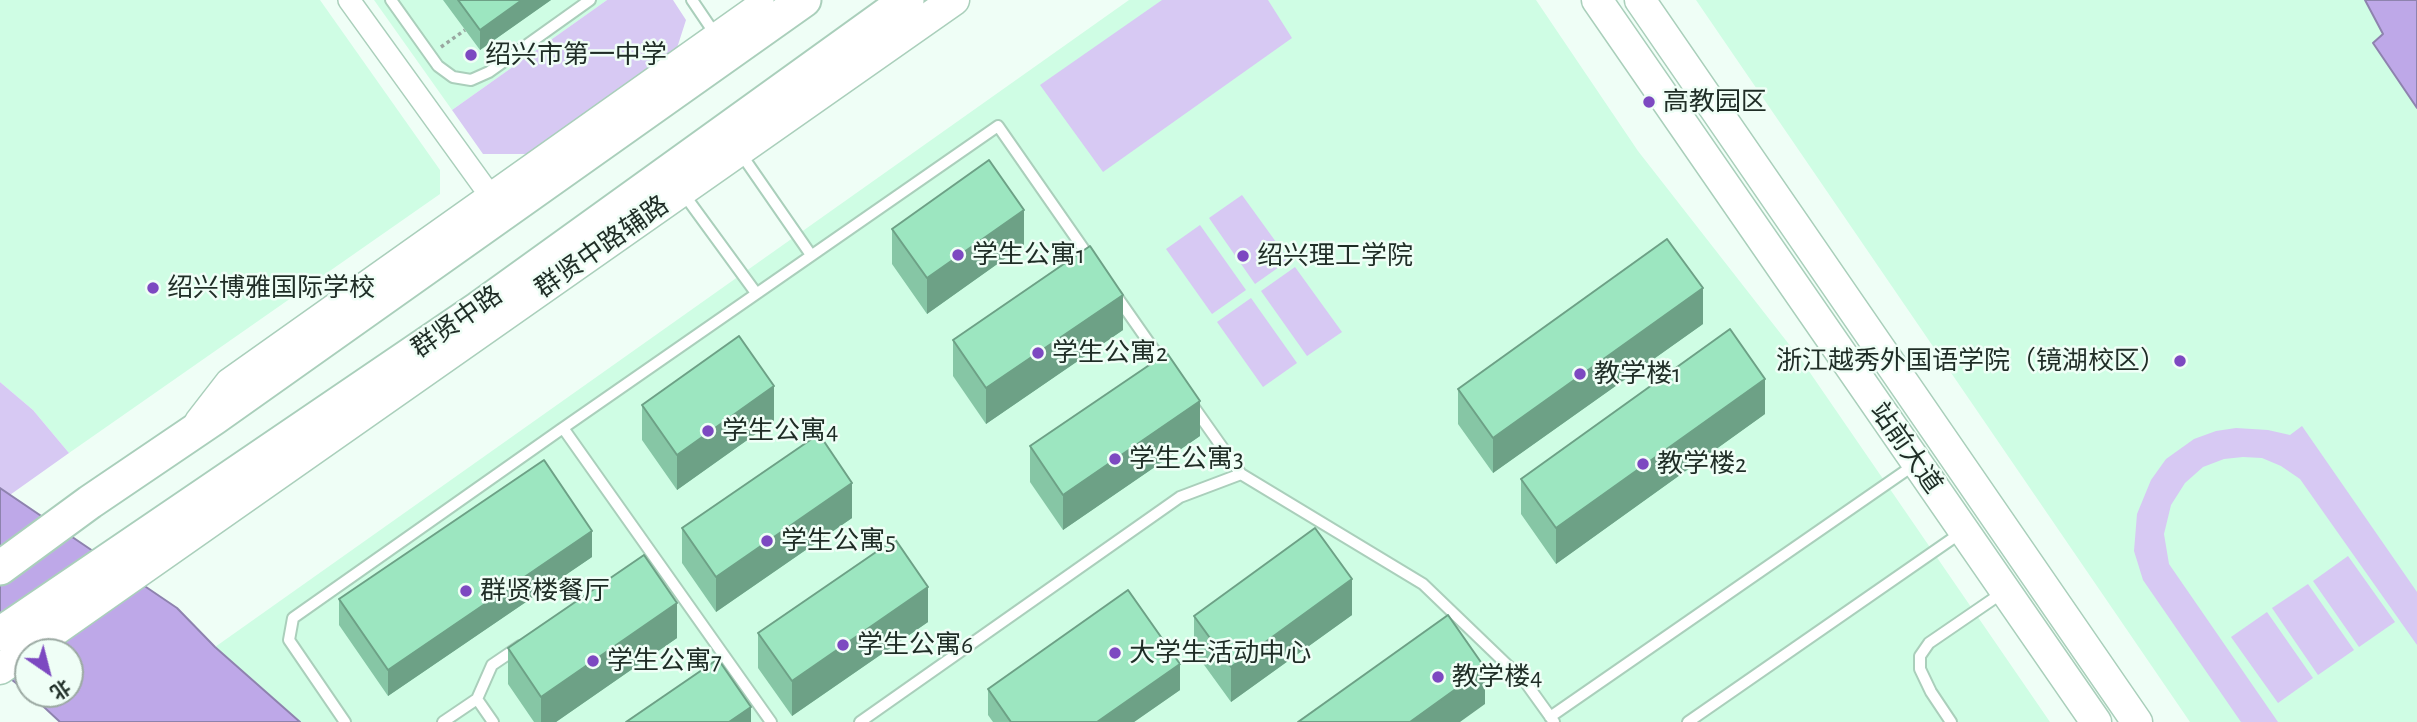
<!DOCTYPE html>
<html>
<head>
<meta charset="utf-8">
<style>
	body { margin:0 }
	#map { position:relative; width:2417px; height:722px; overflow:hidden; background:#effef6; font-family:"Alegreya Sans","Noto Sans SC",sans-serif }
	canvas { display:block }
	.north { position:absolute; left:14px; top:638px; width:70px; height:70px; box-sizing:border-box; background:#effef6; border:2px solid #9caaa3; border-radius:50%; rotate:145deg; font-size:19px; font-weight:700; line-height:28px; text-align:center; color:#1f2d26 }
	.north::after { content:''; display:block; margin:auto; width:24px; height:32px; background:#7d49c1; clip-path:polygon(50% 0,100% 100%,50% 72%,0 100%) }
</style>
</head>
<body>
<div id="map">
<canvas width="2417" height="722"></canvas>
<div class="north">北</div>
</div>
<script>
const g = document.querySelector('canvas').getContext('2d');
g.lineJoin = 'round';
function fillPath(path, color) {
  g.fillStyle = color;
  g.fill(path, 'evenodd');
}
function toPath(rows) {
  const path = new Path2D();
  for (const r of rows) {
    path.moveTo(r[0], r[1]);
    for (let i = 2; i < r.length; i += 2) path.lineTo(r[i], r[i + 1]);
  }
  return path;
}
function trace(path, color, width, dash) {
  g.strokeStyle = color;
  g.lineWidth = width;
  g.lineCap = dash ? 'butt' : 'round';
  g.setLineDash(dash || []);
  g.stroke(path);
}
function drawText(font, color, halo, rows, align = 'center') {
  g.font = font + ' "Alegreya Sans","Noto Sans SC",sans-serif';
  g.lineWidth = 5;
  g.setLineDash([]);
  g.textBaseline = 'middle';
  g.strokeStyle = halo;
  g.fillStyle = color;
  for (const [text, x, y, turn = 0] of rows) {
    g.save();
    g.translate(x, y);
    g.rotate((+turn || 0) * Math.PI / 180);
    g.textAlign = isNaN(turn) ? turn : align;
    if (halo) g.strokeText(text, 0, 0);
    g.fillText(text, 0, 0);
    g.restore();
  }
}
fillPath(toPath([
	[0,0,320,0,440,170,440,194,69,453,33,410,0,382],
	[374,0,607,0,452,110],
	[1129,0,1536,0,1638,151,1802,361,2050,722,300,722,215,647],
	[1696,0,2417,0,2417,722,2190,722]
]), '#cffde4');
fillPath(toPath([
	[607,0,673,0,686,20,677,48,527,154,483,154,452,110],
	[1162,0,1268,0,1292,38,1103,172,1040,85],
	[1242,195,1289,260,1255,284,1209,218],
	[1200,225,1246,290,1212,314,1166,249],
	[1295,267,1342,332,1307,356,1261,291],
	[1251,298,1297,363,1263,387,1217,322],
	[0,382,33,410,69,453,0,502],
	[2302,426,2417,592,2417,645,2300,479,2281,466,2262,458,2243,457,2224,459,2203,467,2185,483,2171,505,2164,534,2169,564,2278,722,2241,722,2143,580,2134,551,2137,514,2151,480,2166,459,2194,439,2216,431,2236,428,2268,430,2290,435],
	[2348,556,2395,622,2359,647,2313,581],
	[2308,584,2354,650,2318,675,2272,608],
	[2267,612,2313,678,2278,703,2231,637]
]), '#d7c9f3');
const water = toPath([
	[2365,0,2417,0,2417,108,2373,43,2383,34,2365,0],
	[0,488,177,608,215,647,300,722,60,722,30,694,70,694,70,652,28,652,28,692,0,671,0,488]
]);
fillPath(water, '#bea8e8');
trace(water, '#8e83ae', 2);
const lane = toPath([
	[391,0,438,66,453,77,471,80,489,72,590,0],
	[692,0,715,34],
	[739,151,811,255],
	[683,193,756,293],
	[1115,294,1166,367],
	[1193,406,1241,474],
	[1550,717,1914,465],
	[345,722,289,640,293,618,563,428],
	[443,722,477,699],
	[493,722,477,699,492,665,520,646],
	[771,722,563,428,998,126,1092,261],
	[860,722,1180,497,1241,474,1423,584,1526,683,1554,722],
	[1688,722,1962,532],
	[1951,722,1931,692,1920,669,1920,656,1929,643,2002,593]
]);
const street = toPath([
	[349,0,489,194],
	[196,420,227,380,763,0]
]);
const secondary = toPath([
	[1597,0,2096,722],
	[1640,0,2137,722],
	[0,669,954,0]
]);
const primary = toPath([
	[0,568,90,502,214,418,804,0],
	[0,634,478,309,907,0]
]);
trace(lane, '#aacfbb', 14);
trace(street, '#aacfbb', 24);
trace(secondary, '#aacfbb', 33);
trace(primary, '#aacfbb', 37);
trace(toPath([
	[441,47,465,30]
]), '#99a7a0', 3.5, [3.5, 3.5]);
trace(lane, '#fff', 10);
trace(street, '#fff', 21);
trace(secondary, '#fff', 30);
trace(primary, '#fff', 33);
fillPath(toPath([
	[443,0,551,0,480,50],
	[892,229,1024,245,927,314,892,264],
	[1703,324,1493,473,1458,424,1458,389],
	[1123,330,986,424,953,376,953,340],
	[642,405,774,421,677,490,642,440],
	[1765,414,1556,564,1521,514,1521,479],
	[1200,436,1063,530,1030,482,1030,446],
	[852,518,716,612,682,563,682,528],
	[592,557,388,696,339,625,339,599],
	[1352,615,1231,702,1194,651,1194,616],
	[928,622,792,716,758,668,758,633],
	[677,638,556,722,534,722,508,684,508,648],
	[988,689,1180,690,1134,722,993,722,988,715]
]), '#86c6a5');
fillPath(toPath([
	[522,0,551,0,480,50,480,30],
	[1024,210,1024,245,927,314,927,278],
	[1703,288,1703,324,1493,473,1493,438],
	[1123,295,1123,330,986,424,986,388],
	[1765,379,1765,414,1556,564,1556,528],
	[774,386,774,421,677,490,677,455],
	[1200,401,1200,436,1063,530,1063,495],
	[852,483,852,518,716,612,716,577],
	[592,531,592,557,388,696,388,670],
	[1352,579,1352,615,1231,702,1231,667],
	[928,587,928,622,792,716,792,681],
	[677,603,677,638,556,722,541,722,541,697],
	[1180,664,1180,690,1134,722,1097,722],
	[1485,668,1485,704,1460,722,1410,722],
	[751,707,751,722,729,722]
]), '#6da186');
const building = toPath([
	[458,0,522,0,480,30,458,0],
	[989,160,1024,210,927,278,892,229,989,160],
	[1667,239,1703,288,1493,438,1458,389,1667,239],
	[1090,246,1123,295,986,388,953,340,1090,246],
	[1730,329,1765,379,1556,528,1521,479,1730,329],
	[739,336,774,386,677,455,642,405,739,336],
	[1167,353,1200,401,1063,495,1030,446,1167,353],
	[819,434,852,483,716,577,682,528,819,434],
	[544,460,592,531,388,670,339,599,544,460],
	[1315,528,1352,579,1231,667,1194,616,1315,528],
	[895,539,928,587,792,681,758,633,895,539],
	[644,555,677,603,541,697,508,648,644,555],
	[1128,590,1180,664,1097,722,1011,722,988,689,1128,590],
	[1448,615,1485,668,1410,722,1298,722,1448,615],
	[718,659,751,707,729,722,626,722,718,659]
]);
fillPath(building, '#9ce6c0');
trace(building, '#6da186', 2);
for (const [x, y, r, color] of [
	[471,55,7,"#7d49c1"],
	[1649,102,7,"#7d49c1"],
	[958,255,7,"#7d49c1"],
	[1243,256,7,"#7d49c1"],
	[153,288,7,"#7d49c1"],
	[1038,353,7,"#7d49c1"],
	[2180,361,7,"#7d49c1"],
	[1580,374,7,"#7d49c1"],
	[708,431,7,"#7d49c1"],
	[1115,459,7,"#7d49c1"],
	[1643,464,7,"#7d49c1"],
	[767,541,7,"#7d49c1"],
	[466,591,7,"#7d49c1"],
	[843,645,7,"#7d49c1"],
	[1115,653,7,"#7d49c1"],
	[593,661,7,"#7d49c1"],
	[1438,677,7,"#7d49c1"]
]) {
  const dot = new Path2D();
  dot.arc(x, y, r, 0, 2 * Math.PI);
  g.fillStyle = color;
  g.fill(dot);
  trace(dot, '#effef6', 2.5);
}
drawText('26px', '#1f2d26', '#effef6', [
	["绍兴市第一中学",485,55],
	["高教园区",1663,102],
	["学生公寓1",972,255],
	["绍兴理工学院",1257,256],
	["绍兴博雅国际学校",167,288],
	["学生公寓2",1052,353],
	["浙江越秀外国语学院（镜湖校区）",2166,361,"right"],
	["教学楼1",1594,374],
	["学生公寓4",722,431],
	["学生公寓3",1129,459],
	["教学楼2",1657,464],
	["学生公寓5",781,541],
	["群贤楼餐厅",480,591],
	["学生公寓6",857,645],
	["大学生活动中心",1129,653],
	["学生公寓7",607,661],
	["教学楼4",1452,677]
], 'left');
drawText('26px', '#1f2d26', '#effef6', [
	["群贤中路辅路",602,247,-35],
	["群贤中路",457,322,-35],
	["站前大道",1906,448,55]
]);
</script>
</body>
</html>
